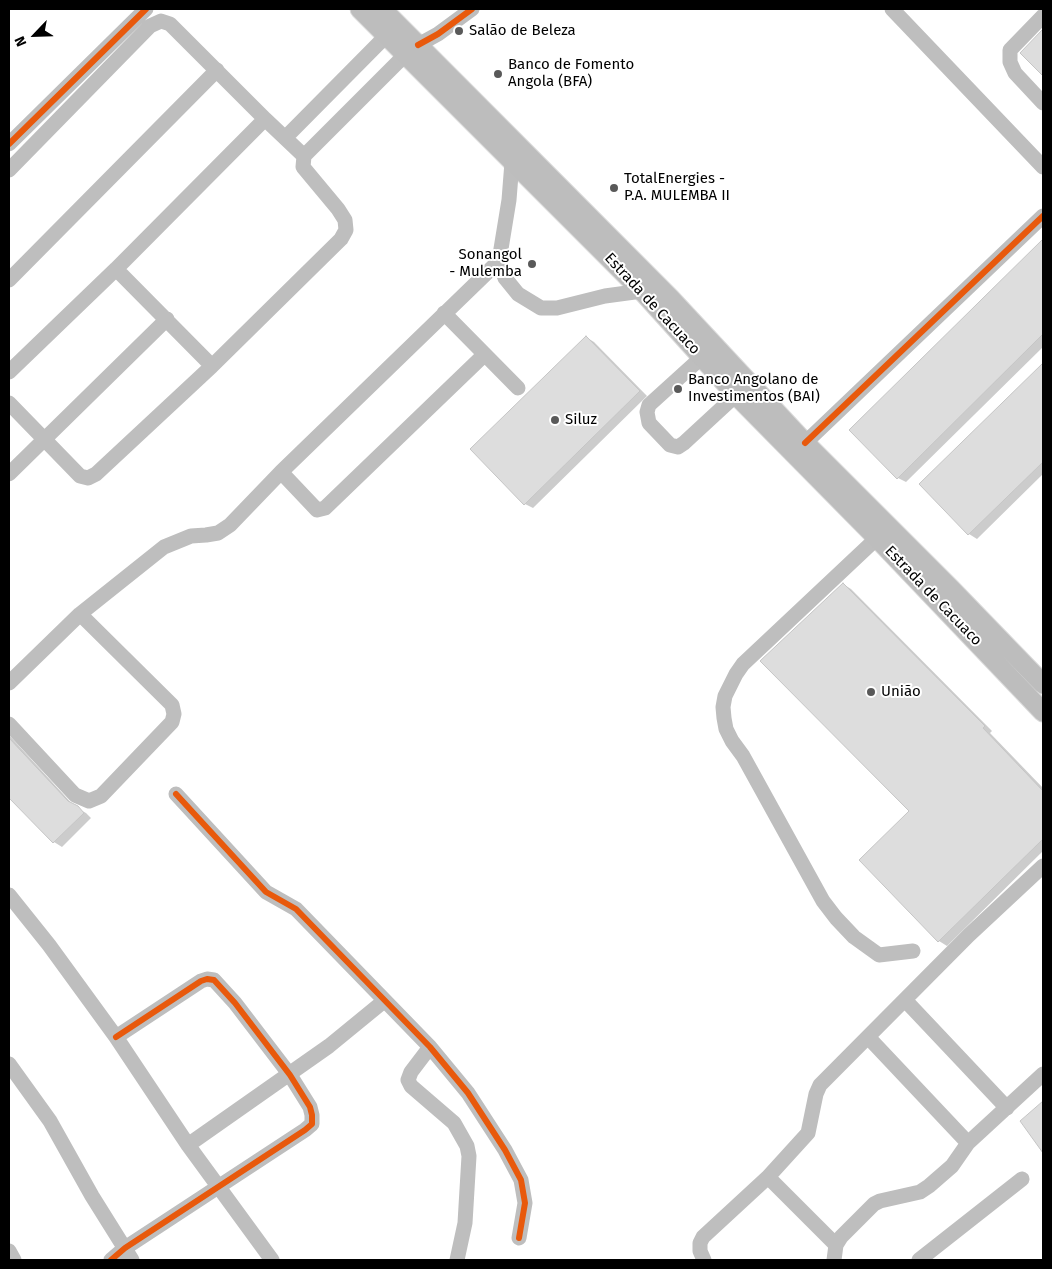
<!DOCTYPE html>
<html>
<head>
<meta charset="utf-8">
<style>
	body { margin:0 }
	#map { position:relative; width:1052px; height:1269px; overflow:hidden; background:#fff; font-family:"Fira Sans",sans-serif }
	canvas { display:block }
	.frame { position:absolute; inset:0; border:10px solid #000; pointer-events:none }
	.north { position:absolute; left:10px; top:10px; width:50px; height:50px; -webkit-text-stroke:4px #fff; paint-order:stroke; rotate:246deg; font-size:14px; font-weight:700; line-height:20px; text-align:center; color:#000 }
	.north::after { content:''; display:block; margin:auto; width:18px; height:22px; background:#000; clip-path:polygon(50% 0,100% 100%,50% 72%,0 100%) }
</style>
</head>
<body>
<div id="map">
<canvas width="1052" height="1269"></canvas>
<div class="frame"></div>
<div class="north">N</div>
</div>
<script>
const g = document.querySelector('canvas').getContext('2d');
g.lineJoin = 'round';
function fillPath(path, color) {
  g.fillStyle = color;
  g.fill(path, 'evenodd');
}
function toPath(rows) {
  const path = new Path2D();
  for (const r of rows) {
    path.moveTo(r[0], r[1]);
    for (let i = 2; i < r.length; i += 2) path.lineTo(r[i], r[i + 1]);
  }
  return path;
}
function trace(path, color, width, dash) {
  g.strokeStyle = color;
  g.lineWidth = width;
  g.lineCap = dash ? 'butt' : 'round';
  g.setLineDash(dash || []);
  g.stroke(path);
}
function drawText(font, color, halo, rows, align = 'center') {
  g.font = font + ' "Fira Sans",sans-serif';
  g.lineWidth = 4;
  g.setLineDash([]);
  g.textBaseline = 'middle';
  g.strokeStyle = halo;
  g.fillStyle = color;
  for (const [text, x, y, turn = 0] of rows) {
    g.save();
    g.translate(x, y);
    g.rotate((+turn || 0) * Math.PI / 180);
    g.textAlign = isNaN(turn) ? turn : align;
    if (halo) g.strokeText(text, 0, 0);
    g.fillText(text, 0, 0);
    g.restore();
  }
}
fillPath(toPath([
	[1043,241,1043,347,906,482,898,478,851,430],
	[586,337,594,342,647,396,533,508,525,504],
	[1043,364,1043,474,977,539,969,534,920,484],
	[843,584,851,589,992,731,990,733,1043,788,1043,851,947,946,939,941,911,811],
	[9,735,75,807,86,813,91,818,62,847,54,842,9,796]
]), '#0003');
const building = toPath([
	[1043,29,1043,76,1020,53,1043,29],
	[1043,239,1043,334,897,479,849,430,1043,239],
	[586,336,640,391,524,505,470,449,586,336],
	[1043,363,1043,462,968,535,919,484,1043,363],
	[843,583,985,726,983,728,1043,791,1043,839,938,942,859,860,909,811,760,661,843,583],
	[9,738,68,801,78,806,84,813,53,843,9,798,9,738],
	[1043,1101,1043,1153,1020,1121,1043,1101]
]);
fillPath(building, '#ddd');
trace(building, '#c5c5c5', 1);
const major = toPath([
	[360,9,642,291,736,395,877,538,1043,712],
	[382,9,670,298,805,443,951,589,1043,684]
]);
trace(major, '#dbdbdb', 21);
trace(toPath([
	[892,9,1043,167],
	[1043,16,1010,50,1010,62,1015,73,1043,103],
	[418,45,438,34,472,9],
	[285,138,386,36],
	[9,144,146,9],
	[304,156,405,55],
	[512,162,509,200,499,261,505,278,518,294,541,308,557,308,605,296,642,291],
	[9,170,150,26,161,21,170,24,265,119],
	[116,269,212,366],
	[9,280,217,70],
	[444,313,518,388],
	[702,357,649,405,647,412,649,423,670,445,678,447,684,443,736,395],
	[9,372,116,269,265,119,304,156,303,167,338,209,345,220,346,230,341,239,212,366,96,474,88,478,80,476,9,403],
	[805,443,1043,216],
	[281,472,317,510,325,508,484,355],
	[9,474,167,319],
	[877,538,743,664,736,674,725,696,723,707,724,718,726,729,732,741,743,756,823,901,836,918,854,937,879,955,913,951],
	[9,683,80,614,164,547,191,536,206,535,218,533,230,525,281,472,499,261],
	[9,724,75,795,89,801,101,796,172,722,174,714,172,705,80,614],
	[176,794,266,892,296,909,430,1047,468,1093,505,1150,521,1180,525,1203,519,1238],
	[9,895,49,945,116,1037,188,1145,272,1260],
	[905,1000,1007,1108],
	[868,1037,968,1143],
	[430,1047,411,1072,408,1080,411,1086,454,1123,467,1146,469,1156,465,1223,457,1260],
	[9,1064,50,1121,92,1196,132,1260],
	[188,1145,329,1046,384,1001],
	[768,1177,836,1245],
	[9,1251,14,1260],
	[111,1260,125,1248,305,1130,312,1124,312,1115,310,1107,290,1075,235,1003,214,980,207,979,201,981,116,1037],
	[704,1260,700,1251,700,1243,703,1237,768,1177,808,1133,816,1094,820,1085,969,935,1043,866],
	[834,1260,836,1245,841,1237,874,1204,880,1201,920,1192,929,1186,952,1166,968,1143,1043,1074],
	[919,1260,1022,1179]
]), '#bebebe', 15);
trace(major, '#bdbdbd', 19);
trace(toPath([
	[418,45,438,34,472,9],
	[9,144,146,9],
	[805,443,1043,216],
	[176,794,266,892,296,909,430,1047,468,1093,505,1150,521,1180,525,1203,519,1238],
	[111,1260,125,1248,305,1130,312,1124,312,1115,310,1107,290,1075,235,1003,214,980,207,979,201,981,116,1037]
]), '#e8590c', 6);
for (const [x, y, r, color] of [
	[459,31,5,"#595959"],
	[498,74,5,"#595959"],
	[614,188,5,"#595959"],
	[532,264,5,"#595959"],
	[678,389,5,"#595959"],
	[555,420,5,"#595959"],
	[871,692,5,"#595959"]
]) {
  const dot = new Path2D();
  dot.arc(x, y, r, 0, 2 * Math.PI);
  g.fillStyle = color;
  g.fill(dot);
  trace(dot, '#fff', 2);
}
drawText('15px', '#000', '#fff', [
	["Salão de Beleza",469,31],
	["Banco de Fomento",508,65],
	["Angola (BFA)",508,82],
	["TotalEnergies -",624,179],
	["P.A. MULEMBA II",624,196],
	["Sonangol",522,255,"right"],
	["- Mulemba",522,272,"right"],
	["Banco Angolano de",688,380],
	["Investimentos (BAI)",688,397],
	["Siluz",565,420],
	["União",881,692]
], 'left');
drawText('15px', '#000', '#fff', [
	["Estrada de Cacuaco",652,304,47],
	["Estrada de Cacuaco",933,596,46]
]);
</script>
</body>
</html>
